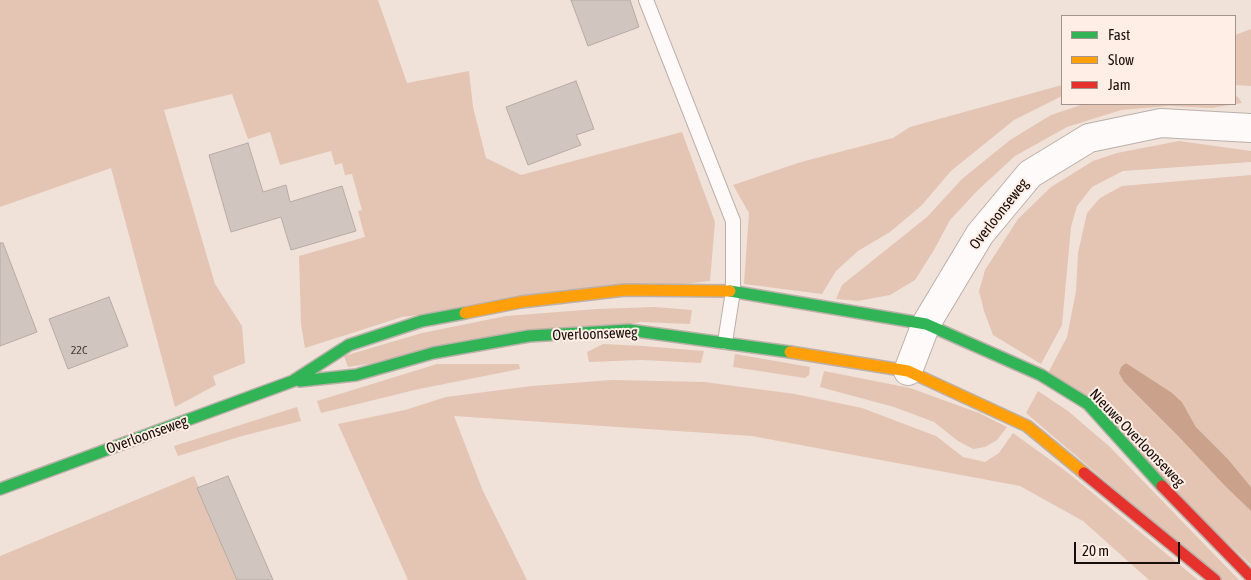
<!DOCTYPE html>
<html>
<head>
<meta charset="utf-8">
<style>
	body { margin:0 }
	#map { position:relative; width:1251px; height:580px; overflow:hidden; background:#f0e1d9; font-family:"Asap Condensed",sans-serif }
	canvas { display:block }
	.legend { position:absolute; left:1061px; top:15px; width:175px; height:90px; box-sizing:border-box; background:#ffeee5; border:1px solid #a2948d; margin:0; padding:6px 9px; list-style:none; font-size:15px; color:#170e09 }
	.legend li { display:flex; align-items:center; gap:10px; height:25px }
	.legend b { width:25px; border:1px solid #a2948d }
	.scale { position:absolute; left:1074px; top:542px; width:106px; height:22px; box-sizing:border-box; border:2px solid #170e09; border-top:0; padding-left:6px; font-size:15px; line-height:18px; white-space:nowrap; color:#170e09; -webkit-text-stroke:4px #ffeee5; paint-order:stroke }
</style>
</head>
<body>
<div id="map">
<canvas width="1251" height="580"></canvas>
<ul class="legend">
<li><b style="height:6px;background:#30b455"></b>Fast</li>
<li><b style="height:6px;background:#ff9f0a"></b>Slow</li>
<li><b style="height:6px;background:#e5322d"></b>Jam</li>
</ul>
<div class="scale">20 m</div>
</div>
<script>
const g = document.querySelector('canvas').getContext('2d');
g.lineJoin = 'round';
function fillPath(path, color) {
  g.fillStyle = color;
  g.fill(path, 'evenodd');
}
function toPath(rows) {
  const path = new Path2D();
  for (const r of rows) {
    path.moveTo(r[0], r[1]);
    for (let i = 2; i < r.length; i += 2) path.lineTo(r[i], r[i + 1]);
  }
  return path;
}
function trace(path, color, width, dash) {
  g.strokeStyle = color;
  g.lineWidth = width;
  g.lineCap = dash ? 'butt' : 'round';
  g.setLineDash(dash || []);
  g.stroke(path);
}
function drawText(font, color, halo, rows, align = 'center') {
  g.font = font + ' "Asap Condensed",sans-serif';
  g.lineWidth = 4;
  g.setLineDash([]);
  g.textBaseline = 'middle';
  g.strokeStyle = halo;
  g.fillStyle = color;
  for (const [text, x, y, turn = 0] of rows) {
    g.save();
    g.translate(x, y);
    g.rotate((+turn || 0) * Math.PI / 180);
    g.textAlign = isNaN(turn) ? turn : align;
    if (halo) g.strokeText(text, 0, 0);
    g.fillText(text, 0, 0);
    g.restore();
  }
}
fillPath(toPath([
	[0,0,378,0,407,83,469,71,473,107,486,158,521,175,682,132,715,222,710,281,402,317,305,348,301,324,299,256,365,237,358,211,362,210,352,174,345,175,342,163,335,165,331,151,280,165,270,132,248,139,232,94,164,110,215,284,242,326,245,363,213,376,216,385,175,407,111,168,0,207],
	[1251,29,1251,86,1235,85,1235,35],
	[1062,85,1062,96,1014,120,951,171,921,206,890,232,858,251,836,271,822,294,744,284,749,213,733,185,801,162,893,138,910,127],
	[1235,96,1238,97,1242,103,1212,108,1169,106,1121,110,1067,127,1015,156,978,190,950,220,934,250,915,280,890,295,858,301,836,299,842,285,927,217,962,179,1010,140,1051,115,1084,104,1235,104],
	[1179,141,1251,151,1251,162,1123,171,1092,187,1077,206,1071,227,1062,325,1041,364,993,335,984,311,979,291,985,270,1018,219,1051,187,1093,161,1117,153],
	[1251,175,1251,487,1228,459,1196,427,1182,402,1171,392,1126,363,1124,382,1178,436,1225,486,1251,511,1251,565,1048,373,1067,337,1076,291,1078,253,1087,213,1100,198,1122,186],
	[655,307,692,310,690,324,641,322,348,367,344,356,422,333,506,316,597,309],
	[603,344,643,346,704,351,701,363,641,360,589,362,587,352],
	[735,354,810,367,809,375,805,378,733,367],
	[437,364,519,364,520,369,419,389,321,413,317,401],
	[824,371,910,388,979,413,1007,427,997,440,985,447,973,449,958,441,934,422,894,407,820,387],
	[612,380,704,382,795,394,862,408,936,436,963,457,985,462,999,453,1013,433,1067,472,1198,580,1149,580,1083,521,1020,486,752,436,454,416,483,491,527,580,408,580,338,424,405,410,446,397,532,386],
	[1038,391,1068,411,1110,447,1239,580,1221,580,1026,413],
	[297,407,301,421,242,436,178,456,174,446],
	[194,476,238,580,0,580,0,556]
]), '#e4c5b3');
fillPath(toPath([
	[1126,363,1171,392,1182,402,1196,427,1228,459,1251,487,1251,511,1225,486,1178,436,1124,382,1119,373,1121,367]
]), '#caa28b');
const building = toPath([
	[571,0,630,0,639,27,588,46,571,0],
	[576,81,594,129,576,135,581,145,528,165,506,107,576,81],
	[248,143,263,192,286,185,290,202,342,186,356,231,291,250,281,217,231,232,209,155,248,143],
	[0,243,3,243,37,332,0,346,0,243],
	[109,297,128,346,68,369,49,319,109,297],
	[228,476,273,580,237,580,197,488,228,476]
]);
fillPath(building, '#d1c6bf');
trace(building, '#b6aba5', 1);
const lane = toPath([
	[646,0,733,221,733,291,725,342]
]);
const street = toPath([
	[908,371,926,324,980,234,1030,174,1089,138,1161,123,1251,128]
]);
const fast = toPath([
	[730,291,926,324,1041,375,1088,404,1162,486],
	[300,381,356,375,433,353,529,336,629,330,790,352],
	[0,489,293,381,349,345,422,321,465,313]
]);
const slow = toPath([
	[465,313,521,302,625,290,730,291],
	[790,352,908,371,1027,426,1084,473]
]);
const jam = toPath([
	[1084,473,1215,580],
	[1162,486,1251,577]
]);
trace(lane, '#bcb0aa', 16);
trace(street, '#bcb0aa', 30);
trace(fast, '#bcb0aa', 14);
trace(slow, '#bcb0aa', 14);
trace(jam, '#bcb0aa', 14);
trace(lane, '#fdfaf9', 14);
trace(street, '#fdfaf9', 28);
trace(fast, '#30b455', 11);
trace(slow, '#ff9f0a', 11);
trace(jam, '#e5322d', 11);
drawText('12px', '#463c36', null, [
	["22C",79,350]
]);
drawText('15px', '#170e09', '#ffeee5', [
	["Overloonseweg",999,214,-52],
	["Overloonseweg",595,334,-2],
	["Overloonseweg",147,435,-20],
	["Nieuwe Overloonseweg",1137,438,46]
]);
</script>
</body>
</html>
